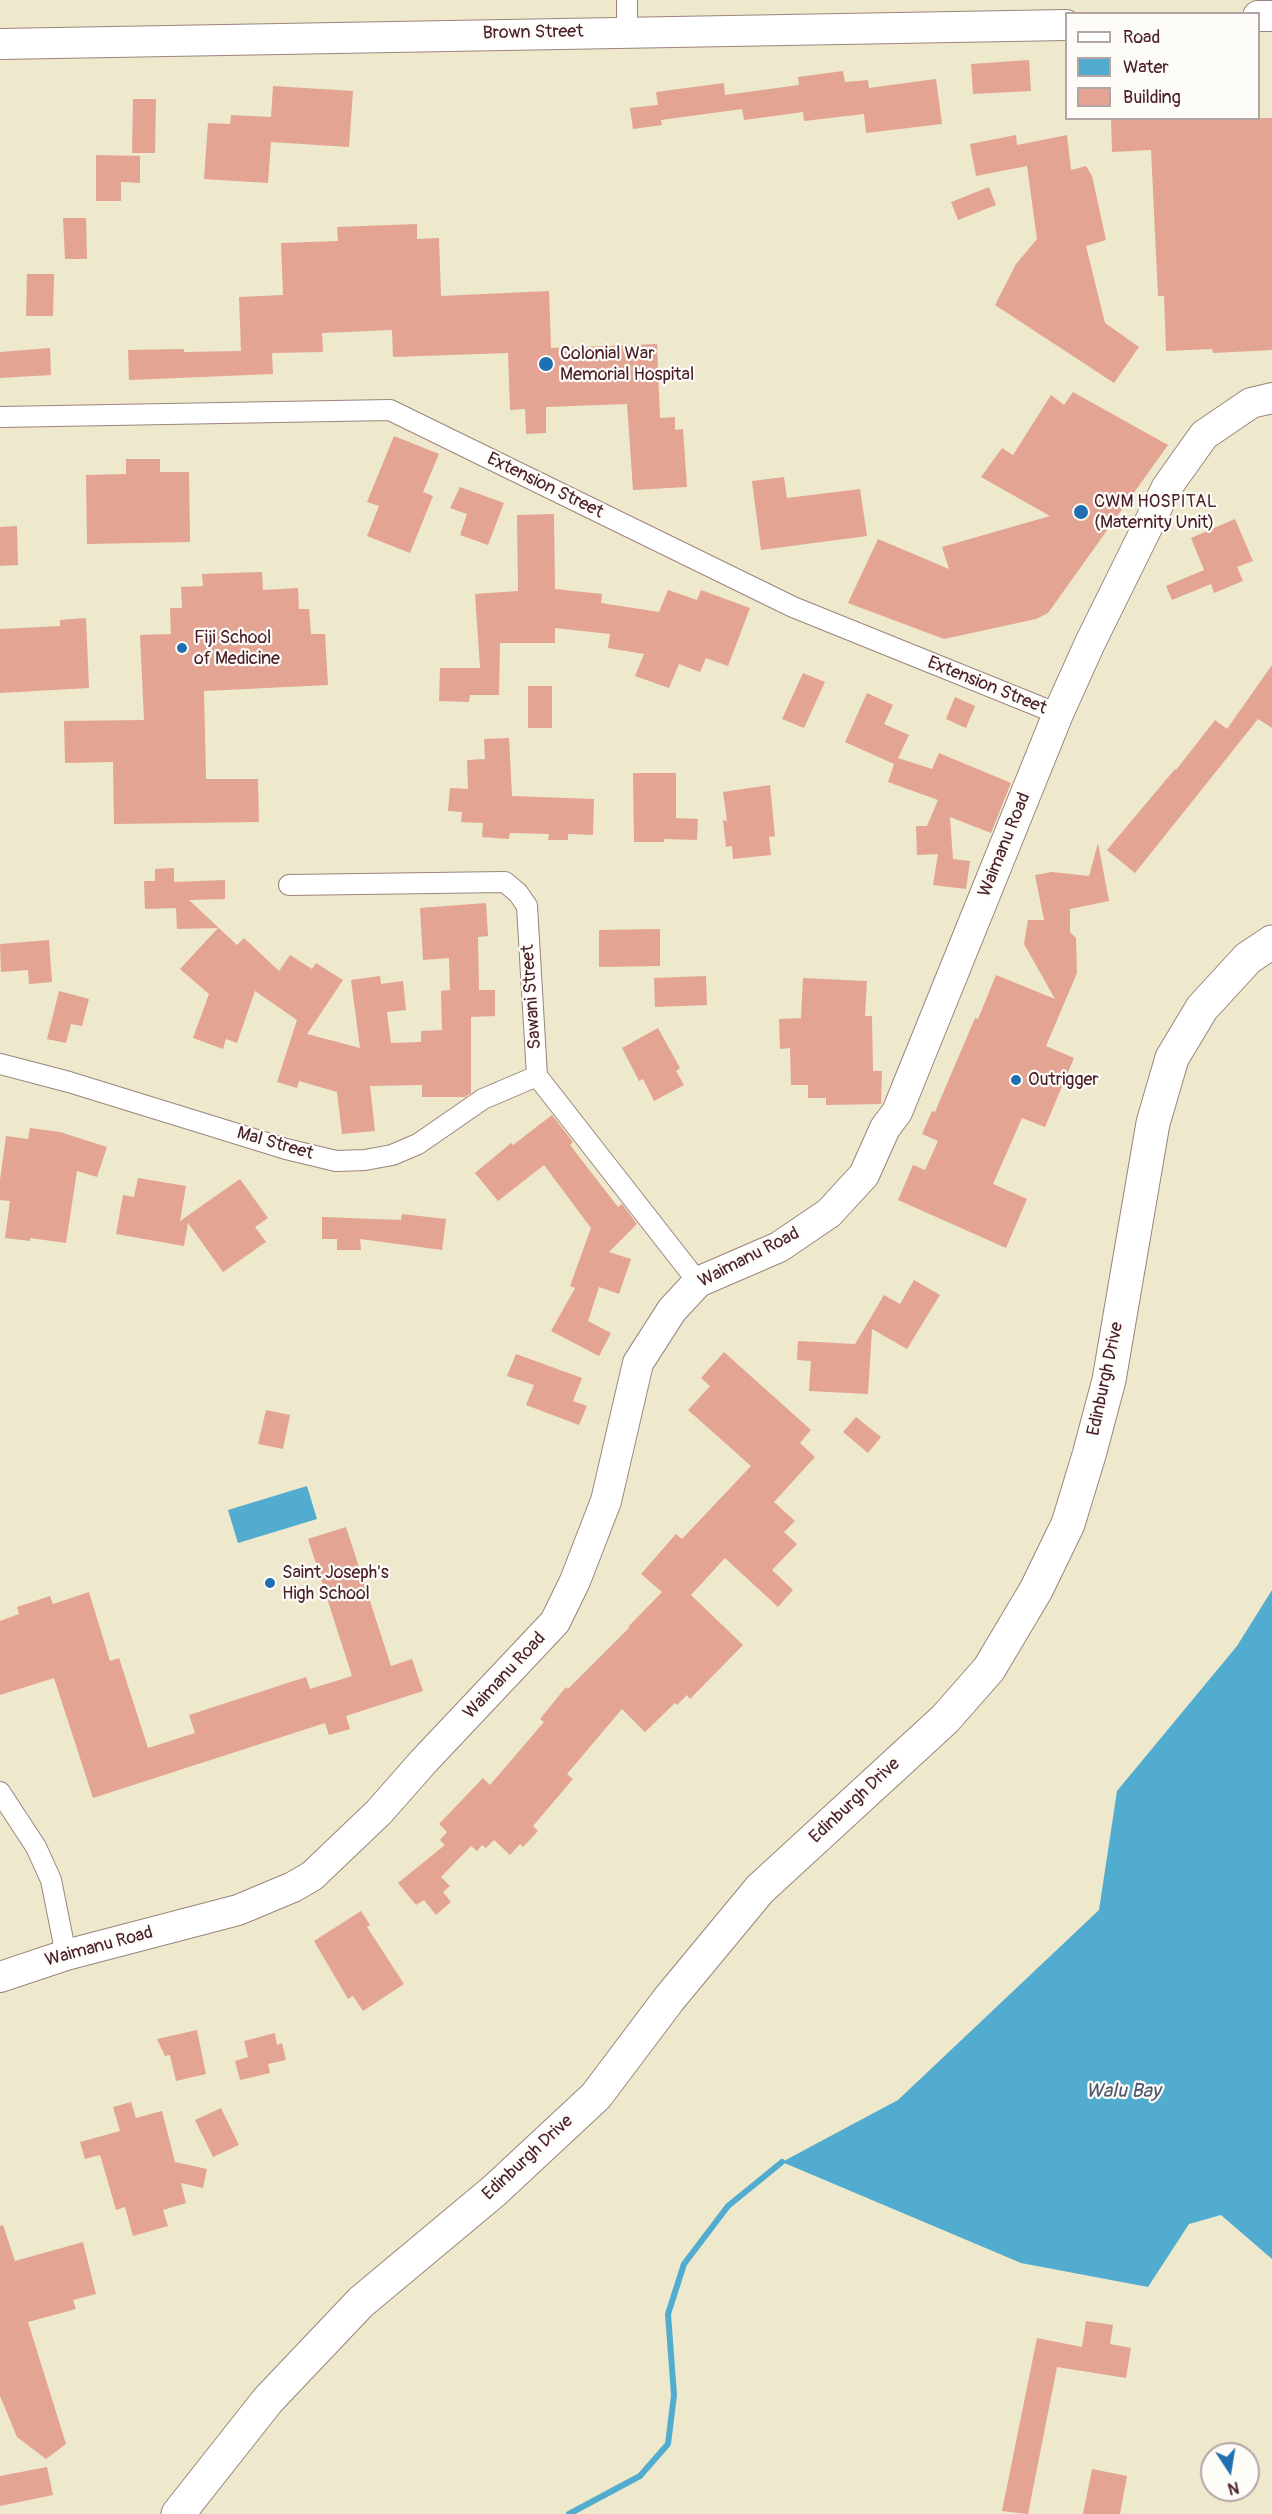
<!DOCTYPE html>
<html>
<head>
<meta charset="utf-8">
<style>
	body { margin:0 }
	#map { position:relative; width:1272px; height:2514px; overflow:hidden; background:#eee8cc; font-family:Pangolin,sans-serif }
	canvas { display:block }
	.legend { position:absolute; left:1065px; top:12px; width:195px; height:108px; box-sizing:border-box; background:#fdfcf7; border:2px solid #b5a4a5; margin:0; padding:8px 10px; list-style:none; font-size:18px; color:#4a1f2b }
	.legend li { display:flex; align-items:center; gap:12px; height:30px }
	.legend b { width:30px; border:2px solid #b5a4a5 }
	.north { position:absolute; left:1200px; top:2442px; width:60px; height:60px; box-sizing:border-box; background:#fdfcf7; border:2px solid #b5a4a5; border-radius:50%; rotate:168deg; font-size:16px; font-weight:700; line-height:24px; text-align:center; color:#4a1f2b }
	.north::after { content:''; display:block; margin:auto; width:21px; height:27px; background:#1f6fb2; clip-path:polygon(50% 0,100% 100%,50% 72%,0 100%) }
</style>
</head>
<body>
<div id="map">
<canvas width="1272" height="2514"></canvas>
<ul class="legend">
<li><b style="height:8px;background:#fff"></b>Road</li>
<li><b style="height:16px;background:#51accf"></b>Water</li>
<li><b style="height:16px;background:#e3a494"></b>Building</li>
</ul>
<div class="north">N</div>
</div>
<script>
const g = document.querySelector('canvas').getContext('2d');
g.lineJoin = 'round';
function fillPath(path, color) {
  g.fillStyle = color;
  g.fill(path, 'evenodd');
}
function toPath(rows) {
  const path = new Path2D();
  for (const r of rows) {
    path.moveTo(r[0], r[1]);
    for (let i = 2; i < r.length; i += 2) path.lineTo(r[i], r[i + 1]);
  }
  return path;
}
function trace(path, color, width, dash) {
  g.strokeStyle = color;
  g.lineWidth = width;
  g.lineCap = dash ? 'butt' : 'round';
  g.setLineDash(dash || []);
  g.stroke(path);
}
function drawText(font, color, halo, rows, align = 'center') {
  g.font = font + ' Pangolin,sans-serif';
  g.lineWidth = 4.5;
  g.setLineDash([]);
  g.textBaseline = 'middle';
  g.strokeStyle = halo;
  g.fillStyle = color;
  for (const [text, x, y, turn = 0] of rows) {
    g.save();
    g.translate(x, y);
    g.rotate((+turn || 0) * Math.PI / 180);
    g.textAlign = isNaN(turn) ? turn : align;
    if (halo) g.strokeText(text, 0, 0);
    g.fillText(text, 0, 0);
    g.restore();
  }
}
fillPath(toPath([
	[307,1486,317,1519,238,1543,228,1510],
	[1272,1590,1272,2259,1221,2215,1189,2224,1148,2287,1021,2263,782,2162,898,2100,1099,1910,1117,1791,1237,1646]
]), '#51accf');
trace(toPath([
	[569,2514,640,2476,668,2444,674,2395,668,2314,684,2264,728,2206,782,2162]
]), '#51accf', 6);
fillPath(toPath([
	[1029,60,1031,91,973,94,971,64],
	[843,71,845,82,868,80,869,88,936,79,942,124,866,133,864,114,804,121,803,112,744,120,742,109,661,120,662,125,633,129,630,108,658,105,656,92,724,83,725,95,799,85,798,77],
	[273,86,353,91,349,147,271,142,268,183,204,179,208,123,230,124,231,115,271,117],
	[133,99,156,99,155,153,132,153],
	[1111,118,1272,118,1272,350,1213,353,1212,349,1166,351,1164,296,1158,296,1151,150,1112,152],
	[1016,135,1017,145,1067,135,1071,170,1086,166,1092,176,1106,240,1086,246,1105,323,1139,347,1114,383,995,305,1016,264,1037,239,1027,166,976,176,970,144],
	[96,155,140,156,140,183,121,182,121,201,96,201],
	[989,187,996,205,958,220,951,202],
	[63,218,86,218,87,259,65,259],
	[417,224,417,239,439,238,441,296,549,291,551,348,657,344,660,418,675,417,675,430,683,429,687,487,633,490,627,404,546,407,546,433,526,434,525,409,510,410,508,353,393,357,392,330,322,333,323,352,272,353,273,374,129,380,128,350,184,349,184,352,241,351,239,297,283,295,281,243,338,241,337,227],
	[27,274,54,274,53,316,26,316],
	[50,348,51,375,0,378,0,352],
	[1073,392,1168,445,1048,613,1036,619,944,639,848,603,878,539,949,569,942,547,1050,516,981,477,1002,448,1013,455,1051,395,1064,405],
	[394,436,439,454,423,492,433,496,410,553,367,536,379,506,367,502],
	[126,459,160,459,160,472,189,472,190,542,87,544,86,475,126,474],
	[784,477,787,498,860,489,867,536,761,550,752,481],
	[460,487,504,503,488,545,460,535,467,514,450,508],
	[554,514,555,589,602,594,601,603,659,612,668,590,697,600,701,590,750,608,728,666,706,658,700,672,679,664,669,688,635,676,644,654,608,648,610,634,555,628,555,643,500,643,499,695,470,695,469,702,439,701,440,668,480,668,475,594,518,591,517,515],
	[1235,519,1253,561,1237,567,1243,581,1214,593,1211,584,1172,600,1166,586,1204,570,1191,538],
	[17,526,18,565,0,566,0,527],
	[262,572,263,590,298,588,299,609,309,609,311,634,325,634,328,685,204,691,206,779,258,779,259,822,114,824,113,762,65,763,64,721,144,720,140,635,171,634,170,608,182,608,181,587,203,586,202,574],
	[86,618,89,688,0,693,0,629,60,626,60,620],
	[1272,665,1272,728,1258,719,1135,873,1107,850,1175,769,1176,770,1215,720,1227,729],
	[803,673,825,682,804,728,782,719],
	[528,686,552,686,552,728,528,728],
	[867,693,893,705,884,724,909,735,898,758,932,769,939,753,1011,783,991,833,950,817,953,859,970,861,966,889,933,885,938,854,917,855,916,826,927,826,938,800,888,782,894,764,845,742],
	[955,697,975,706,966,728,946,719],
	[509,738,512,796,594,799,593,835,568,834,568,840,548,840,549,834,510,833,509,839,482,837,483,823,461,822,462,812,448,811,450,788,468,789,467,760,485,759,484,739],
	[633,773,676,773,676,818,698,819,697,840,664,839,664,842,634,842],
	[770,785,775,836,769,837,771,855,733,859,732,846,726,847,723,820,727,821,723,792],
	[1098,843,1109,901,1070,909,1070,932,1076,938,1077,973,1046,1046,1074,1058,1045,1127,1022,1118,993,1184,1027,1199,1006,1248,898,1200,913,1165,925,1170,938,1141,922,1134,932,1111,935,1112,975,1018,978,1019,996,975,1055,999,1024,944,1028,920,1044,920,1035,875,1052,872,1089,876],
	[174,868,174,882,225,880,225,899,189,900,237,945,244,938,279,971,290,955,312,969,316,963,343,980,307,1034,360,1048,351,980,380,976,381,984,403,981,406,1010,387,1012,391,1043,421,1042,421,1031,442,1030,441,991,450,990,449,958,423,960,420,908,486,903,488,936,478,937,479,990,495,990,495,1016,471,1017,471,1093,465,1097,422,1097,422,1085,370,1086,375,1131,342,1134,337,1092,299,1081,297,1088,277,1082,297,1020,255,991,237,1043,226,1039,223,1049,193,1038,209,994,180,969,218,928,177,929,176,908,145,909,144,881,155,881,155,869],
	[660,929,660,966,599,967,599,930],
	[49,940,52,982,29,984,28,970,1,972,0,944],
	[706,976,707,1005,655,1007,654,978],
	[803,978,867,981,865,1016,872,1016,873,1071,882,1071,881,1104,826,1105,826,1098,808,1098,808,1085,791,1085,790,1048,780,1049,779,1019,801,1018],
	[59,991,89,999,82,1026,71,1024,66,1043,47,1039],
	[658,1028,680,1068,676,1071,684,1085,654,1101,643,1079,639,1081,622,1048],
	[552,1115,573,1142,570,1145,618,1207,622,1204,637,1224,609,1252,631,1259,619,1294,599,1287,588,1321,611,1333,599,1356,551,1331,575,1288,570,1286,591,1228,544,1165,498,1201,475,1173,511,1143,513,1145],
	[30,1128,60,1132,107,1147,97,1177,77,1171,66,1243,30,1238,30,1241,5,1238,10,1201,0,1200,0,1180,6,1136,28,1139],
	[138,1178,186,1186,180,1221,240,1179,268,1218,255,1227,266,1242,223,1272,188,1223,184,1246,116,1234,123,1195,134,1197],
	[402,1214,446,1219,442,1250,360,1239,361,1250,337,1250,337,1239,322,1239,322,1217,401,1220],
	[914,1280,940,1295,907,1349,872,1329,868,1394,809,1391,811,1361,797,1360,798,1341,855,1344,884,1295,900,1304],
	[724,1352,811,1430,800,1443,815,1457,774,1502,795,1521,784,1532,797,1544,772,1570,793,1590,778,1607,725,1558,691,1595,743,1645,690,1699,687,1695,677,1705,675,1703,645,1732,622,1709,567,1774,573,1779,533,1826,538,1831,523,1847,520,1844,510,1855,494,1840,486,1848,482,1845,477,1851,471,1846,441,1877,450,1886,443,1892,451,1902,436,1915,424,1900,416,1905,398,1883,445,1845,440,1840,447,1832,439,1824,483,1778,490,1785,544,1722,540,1719,566,1687,568,1689,629,1628,628,1627,662,1592,641,1574,676,1534,682,1539,751,1466,688,1410,710,1386,701,1378],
	[516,1354,582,1378,573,1401,587,1406,579,1425,526,1405,534,1385,507,1376],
	[266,1410,290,1415,283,1449,258,1444],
	[856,1417,881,1437,868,1453,843,1432],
	[346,1527,391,1666,412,1659,423,1691,346,1716,350,1729,329,1735,325,1723,93,1798,54,1678,0,1695,0,1621,19,1614,17,1607,50,1596,53,1604,89,1592,110,1661,119,1658,148,1748,195,1733,189,1715,306,1677,310,1689,352,1676,308,1539],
	[361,1911,370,1925,367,1927,404,1984,363,2011,353,1996,348,1999,314,1941],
	[197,2030,206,2074,176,2081,170,2055,165,2056,157,2039],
	[275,2033,277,2045,282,2043,286,2060,268,2064,270,2073,240,2080,235,2061,248,2057,244,2041],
	[131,2102,136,2118,162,2111,175,2162,207,2169,203,2188,181,2183,186,2203,163,2210,168,2226,133,2236,125,2207,116,2210,101,2158,100,2155,85,2159,80,2142,120,2131,113,2107],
	[221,2108,239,2145,213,2157,195,2120],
	[3,2225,15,2261,83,2242,96,2294,73,2300,76,2309,28,2322,66,2444,46,2459,17,2437,0,2396,0,2226],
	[1086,2321,1113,2325,1110,2344,1131,2348,1126,2378,1057,2367,1028,2514,1002,2511,1037,2338,1082,2347],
	[47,2467,53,2495,0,2506,0,2476],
	[1092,2469,1127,2476,1120,2514,1083,2514]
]), '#e3a494');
const street = toPath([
	[627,0,627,31],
	[0,417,390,410,793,607,1058,714],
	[289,885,505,882,518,893,527,906,537,1076,698,1282],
	[0,1064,69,1082,286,1149,336,1161,365,1160,392,1155,418,1144,483,1099,537,1076],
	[0,1792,36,1847,51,1880,66,1955]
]);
const primary = toPath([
	[1258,16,1272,16],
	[0,44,1066,25],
	[0,1977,66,1955,238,1910,293,1887,312,1876,379,1812,423,1762,555,1622,575,1581,606,1501,638,1363,672,1310,698,1282,779,1247,829,1213,864,1175,885,1128,897,1112,1058,714,1090,643,1167,487,1204,435,1251,403,1272,398]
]);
const highway = toPath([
	[178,2514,268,2400,361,2302,494,2191,596,2096,669,1999,760,1889,945,1719,989,1669,1036,1590,1068,1524,1089,1455,1109,1380,1153,1123,1172,1058,1202,1008,1248,958,1272,942]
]);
trace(street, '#9c847c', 22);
trace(primary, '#9c847c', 32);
trace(highway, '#9c847c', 35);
trace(street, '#fff', 20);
trace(primary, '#fff', 30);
trace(highway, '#fff', 33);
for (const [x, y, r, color] of [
	[546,364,8,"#1f6fb2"],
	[1081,512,8,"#1f6fb2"],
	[182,648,6,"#1f6fb2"],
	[1016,1080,6,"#1f6fb2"],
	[270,1583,6,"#1f6fb2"]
]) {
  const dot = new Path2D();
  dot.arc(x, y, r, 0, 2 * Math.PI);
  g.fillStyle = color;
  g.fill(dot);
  trace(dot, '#fdfcf7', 2);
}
drawText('18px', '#4a1f2b', '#fdfcf7', [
	["Brown Street",533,33,-1],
	["Extension Street",545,486,26],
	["Extension Street",987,686,22],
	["Waimanu Road",1005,845,-68],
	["Sawani Street",532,997,-94],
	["Mal Street",275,1144,16],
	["Waimanu Road",749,1258,-27],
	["Edinburgh Drive",1106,1379,-78],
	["Waimanu Road",505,1676,-47],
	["Edinburgh Drive",855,1801,-43],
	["Waimanu Road",99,1947,-15],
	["Edinburgh Drive",528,2158,-43]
]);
drawText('18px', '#4a1f2b', '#fdfcf7', [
	["Colonial War",560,354],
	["Memorial Hospital",560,375],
	["CWM HOSPITAL",1094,502],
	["(Maternity Unit)",1094,523],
	["Fiji School",194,638],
	["of Medicine",194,659],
	["Outrigger",1028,1080],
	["Saint Joseph's",282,1573],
	["High School",282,1594]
], 'left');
drawText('italic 20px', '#4d576d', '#fdfcf7', [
	["Walu Bay",1123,2092]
]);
</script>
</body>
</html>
